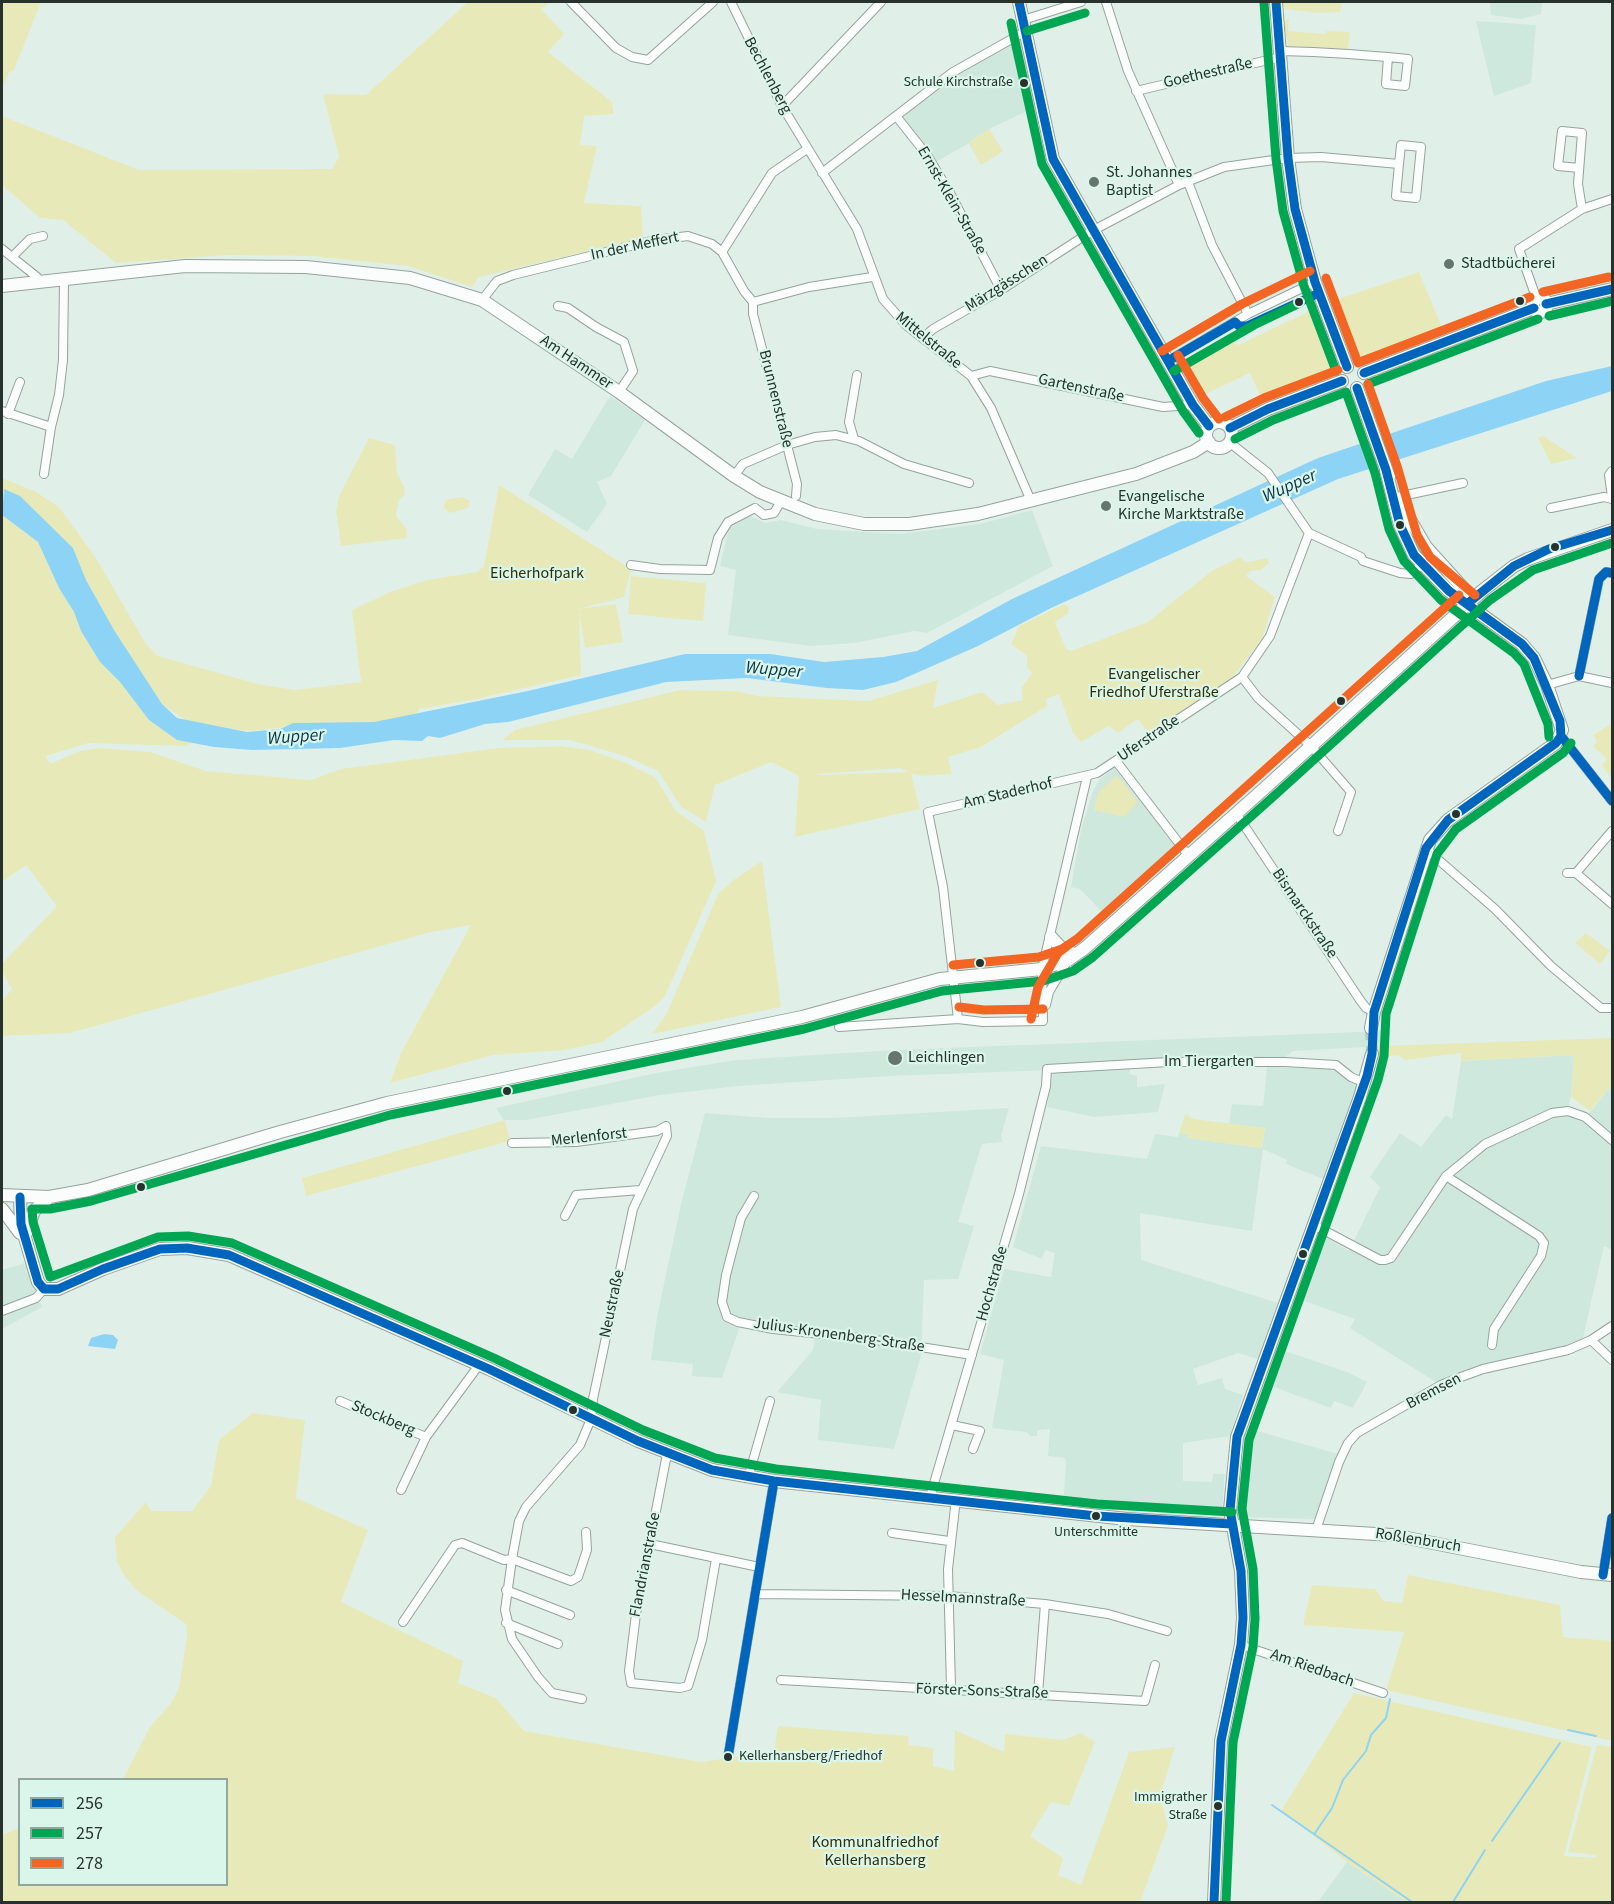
<!DOCTYPE html>
<html>
<head>
<meta charset="utf-8">
<style>
	body { margin:0 }
	#map { position:relative; width:1614px; height:1904px; overflow:hidden; background:#e0f0e9; font-family:"Source Sans 3",sans-serif }
	canvas { display:block }
	.frame { position:absolute; inset:0; border:3px solid #27312d; pointer-events:none }
	.legend { position:absolute; left:18px; top:1778px; width:210px; height:108px; box-sizing:border-box; background:#daf6ea; border:2px solid #92a79e; margin:0; padding:8px 10px; list-style:none; font-size:18px; color:#27312d }
	.legend li { display:flex; align-items:center; gap:12px; height:30px }
	.legend b { width:30px; border:2px solid #92a79e }
</style>
</head>
<body>
<div id="map">
<canvas width="1614" height="1904"></canvas>
<div class="frame"></div>
<ul class="legend">
<li><b style="height:8px;background:#0065bd"></b>256</li>
<li><b style="height:8px;background:#00a651"></b>257</li>
<li><b style="height:8px;background:#f26522"></b>278</li>
</ul>
</div>
<script>
const g = document.querySelector('canvas').getContext('2d');
g.lineJoin = 'round';
function fillPath(path, color) {
  g.fillStyle = color;
  g.fill(path, 'evenodd');
}
function toPath(rows) {
  const path = new Path2D();
  for (const r of rows) {
    if (r.length === 3) {
      path.moveTo(r[0] + r[2], r[1]);
      path.arc(r[0], r[1], r[2], 0, 2 * Math.PI);
      continue;
    }
    path.moveTo(r[0], r[1]);
    for (let i = 2; i < r.length; i += 2) path.lineTo(r[i], r[i + 1]);
  }
  return path;
}
function trace(path, color, width, dash) {
  g.strokeStyle = color;
  g.lineWidth = width;
  g.lineCap = dash ? 'butt' : 'round';
  g.setLineDash(dash || []);
  g.stroke(path);
}
function drawText(font, color, halo, rows, align = 'center') {
  g.font = font + ' "Source Sans 3",sans-serif';
  g.lineWidth = 4.5;
  g.setLineDash([]);
  g.textBaseline = 'middle';
  g.strokeStyle = halo;
  g.fillStyle = color;
  for (const [text, x, y, turn = 0] of rows) {
    g.save();
    g.translate(x, y);
    g.rotate((+turn || 0) * Math.PI / 180);
    g.textAlign = isNaN(turn) ? turn : align;
    if (halo) g.strokeText(text, 0, 0);
    g.fillText(text, 0, 0);
    g.restore();
  }
}
fillPath(toPath([
	[1490,2,1542,2,1541,14,1521,19,1491,15],
	[1476,21,1536,25,1531,83,1494,96],
	[1022,36,1035,107,989,129,1003,151,981,165,969,143,936,162,901,118,954,75],
	[610,396,645,420,611,476,597,482,607,504,587,532,528,495,555,449,572,459],
	[1032,510,1053,566,927,633,914,631,854,643,811,646,728,635,736,570,720,566,729,528,750,516,765,523,781,520,817,529,900,534,980,524],
	[1114,768,1171,838,1178,853,1107,917,1080,889,1071,887,1081,830,1093,791,1100,779],
	[1384,1031,1383,1046,1293,1051,1285,1057,1227,1059,1130,1067,1130,1074,1137,1076,1137,1087,1165,1084,1158,1112,1094,1117,1047,1107,1053,1070,890,1076,738,1086,660,1095,526,1120,504,1120,496,1108,656,1073,736,1060,894,1050],
	[1574,1055,1571,1097,1566,1114,1582,1122,1612,1085,1612,1250,1604,1246,1582,1342,1568,1348,1475,1367,1439,1384,1350,1328,1355,1319,1296,1298,1315,1241,1327,1238,1349,1251,1380,1187,1370,1177,1400,1133,1421,1147,1446,1115,1452,1119,1461,1061],
	[1267,1067,1338,1069,1347,1079,1357,1084,1323,1179,1286,1164,1287,1160,1263,1149,1252,1231,1140,1213,1141,1260,1278,1303,1258,1359,1238,1353,1193,1369,1198,1385,1222,1378,1225,1389,1243,1395,1230,1436,1183,1443,1183,1481,1212,1482,1213,1474,1225,1474,1222,1511,1216,1515,1180,1514,1063,1505,1066,1464,1065,1458,1048,1456,1050,1429,1037,1430,1037,1436,1030,1436,1027,1432,992,1428,1004,1360,980,1354,1004,1269,1051,1277,1055,1253,1045,1250,1042,1259,1013,1247,1041,1146,1147,1159,1155,1134,1178,1137,1179,1133,1189,1134,1189,1138,1262,1148,1265,1128,1229,1124,1232,1104,1263,1106],
	[1009,1108,1001,1136,1002,1142,982,1144,958,1222,974,1226,958,1279,924,1280,921,1356,894,1449,818,1440,821,1400,777,1392,813,1350,816,1331,780,1327,732,1315,739,1329,722,1378,692,1376,693,1364,651,1360,657,1317,681,1204,705,1113,768,1118,833,1118],
	[25,1263,42,1307,2,1329,2,1270],
	[1276,1348,1347,1372,1367,1382,1353,1408,1334,1401,1331,1408,1263,1383],
	[1247,1428,1338,1454,1316,1519,1240,1517,1236,1508,1241,1446],
	[1347,1862,1407,1902,1318,1902]
]), '#cee8de');
fillPath(toPath([
	[2,2,41,2,14,70,9,72,2,90],
	[468,2,551,2,541,9,564,34,548,52,612,102,614,114,584,116,580,145,597,146,584,203,641,206,643,238,479,277,472,287,408,266,312,256,227,255,116,263,63,220,40,218,2,185,2,116,139,170,332,169,339,157,323,94,366,95],
	[1282,2,1342,2,1340,12,1319,13,1285,9],
	[1289,18,1288,31,1325,34,1326,31,1350,32,1348,49,1288,46,1283,22],
	[989,129,1003,151,981,165,969,142],
	[1419,272,1445,335,1368,362,1351,355,1332,301],
	[1312,310,1336,372,1332,378,1264,404,1250,373,1201,396,1182,361,1226,338,1238,345],
	[1543,436,1577,458,1551,464,1538,438],
	[369,438,395,445,397,473,404,487,405,494,399,500,396,516,406,528,407,538,341,546,336,511,339,496],
	[2,478,36,492,59,507,96,558,146,644,158,656,258,684,295,690,361,682,352,610,390,592,427,580,477,572,484,566,499,485,631,569,624,597,578,609,616,604,623,642,585,648,579,612,581,675,476,699,419,709,419,712,399,718,374,722,345,724,293,723,280,728,247,731,187,721,162,704,114,630,86,580,73,548,20,496,2,490],
	[463,497,470,501,468,508,450,513,444,508,445,501,449,499],
	[2,515,38,542,59,588,74,612,81,631,100,662,120,682,149,720,177,740,193,743,186,746,88,743,46,756,50,764,80,751,100,748,150,752,206,771,311,780,341,769,499,748,560,746,590,750,626,763,655,777,676,811,704,831,716,881,665,996,655,1006,602,1042,564,1050,493,1055,390,1083,401,1053,471,925,431,932,70,1033,2,1036,2,1001,12,989,2,972,2,964,57,906,26,865,2,882],
	[1241,557,1243,561,1249,562,1267,558,1269,563,1261,570,1250,571,1246,576,1275,597,1262,639,1232,678,1149,734,1138,719,1118,733,1109,726,1081,742,1073,733,1059,694,1046,699,1047,706,981,747,948,757,952,774,921,776,911,773,920,809,795,837,799,776,771,762,715,785,706,822,681,807,658,771,625,756,570,740,502,740,515,730,680,690,736,691,758,696,868,701,938,680,933,708,982,692,998,705,1023,700,1022,687,1032,673,1027,667,1027,656,1011,644,1019,626,1064,604,1069,607,1068,614,1055,622,1066,649,1071,651,1148,622,1213,570],
	[900,768,909,772,817,775,818,774],
	[631,576,706,583,703,621,628,614],
	[1612,712,1612,780,1602,765,1607,759,1593,746,1597,742,1593,735,1612,723],
	[1117,775,1138,802,1124,817,1094,810,1098,793],
	[762,861,781,1007,652,1034,666,1015,718,894,735,879],
	[1586,933,1610,951,1600,964,1575,943],
	[1612,1038,1612,1085,1590,1111,1571,1097,1574,1055,1461,1061,1461,1053,1405,1060,1398,1055,1377,1059,1377,1046],
	[1185,1114,1193,1119,1265,1128,1262,1148,1188,1138,1188,1134,1179,1133],
	[505,1120,510,1141,306,1196,302,1178],
	[253,1413,305,1420,296,1498,368,1530,341,1602,463,1661,458,1683,496,1698,524,1731,701,1762,748,1755,773,1758,778,1726,908,1736,909,1745,933,1748,933,1766,954,1771,955,1730,1004,1752,1005,1734,1063,1740,1081,1733,1095,1742,1069,1806,1051,1802,1030,1836,1063,1858,1058,1875,1081,1885,1129,1752,1175,1747,1160,1796,1168,1826,1140,1902,2,1902,2,1835,19,1828,20,1884,226,1884,226,1780,123,1779,150,1727,171,1703,179,1688,187,1636,186,1624,136,1590,124,1575,117,1562,115,1537,146,1502,151,1511,192,1511,211,1486,219,1440],
	[1408,1575,1560,1605,1563,1637,1612,1641,1612,1741,1386,1690,1404,1632,1303,1625,1312,1585,1375,1589,1384,1601,1402,1603],
	[1354,1693,1592,1747,1564,1856,1596,1858,1596,1855,1568,1852,1597,1745,1612,1747,1612,1902,1407,1902,1347,1862,1281,1811]
]), '#e7eab8');
fillPath(toPath([
	[1612,366,1612,391,1338,479,1051,608,978,646,896,682,863,690,827,688,747,678,666,682,508,722,485,724,440,738,428,736,422,741,394,740,340,748,252,750,214,747,177,740,149,720,120,682,100,662,81,631,74,612,59,588,38,542,2,515,4,489,20,496,73,548,86,580,114,630,162,704,177,718,247,732,280,729,293,723,374,722,528,691,685,654,770,654,824,662,883,657,917,651,1012,599,1318,458,1546,381],
	[104,1334,113,1335,118,1340,115,1349,88,1346,91,1338]
]), '#8dd3f6');
trace(toPath([
	[1568,1730,1596,1736],
	[1272,1805,1412,1902],
	[1315,1833,1332,1808,1343,1780,1366,1751,1371,1735,1386,1718,1390,1699],
	[1492,1841,1560,1743],
	[1453,1902,1485,1850]
]), '#8dd3f6', 2);
trace(toPath([
	[1371,1028,1372,1054]
]), '#bbcac3', 12, [12, 6]);
const street = toPath([
	[571,2,616,48,632,57,648,60,713,2],
	[731,2,782,106,857,229,883,299,906,325,971,376,991,408,1031,501],
	[1106,2,1128,71,1179,185],
	[1023,20,1081,2],
	[1281,51,1313,52,1349,54,1374,56,1388,57,1408,59,1405,86,1386,84,1388,57],
	[1136,91,1281,57],
	[782,106,881,2],
	[896,116,927,155,950,193,1001,290],
	[1579,168,1558,166,1562,131,1582,133,1578,184,1582,209],
	[822,173,953,72,1026,31],
	[1188,182,1212,245,1248,314],
	[2,249,37,277,39,283],
	[722,252,772,173,807,149],
	[13,256,30,239,43,236],
	[482,300,497,281,513,275,655,240,688,236,712,244,722,252,744,291,753,302],
	[1537,300,1519,249,1582,209,1612,199],
	[753,302,753,314,797,484,796,496],
	[753,302,809,287,872,277],
	[558,306,568,308,596,327,624,342,633,371,619,392],
	[923,338,933,329,1001,290,1092,231,1179,185,1224,167,1288,158,1321,157,1399,164,1396,196,1416,198,1421,147,1401,145,1399,164],
	[1168,361,1248,314,1315,282],
	[971,376,990,371,1163,407,1193,405],
	[2,411,51,427,59,395,63,360,64,280],
	[8,414,20,382],
	[854,439,849,422,857,375],
	[1229,442,1268,473,1309,533,1361,557,1363,561,1400,573,1411,574,1421,565],
	[1612,471,1609,475,1612,497],
	[44,474,51,427],
	[734,476,743,464,787,445,815,437,836,435,859,441,904,464,969,483],
	[1397,497,1463,483],
	[755,508,764,515,774,513,781,501],
	[1551,508,1604,497,1612,499],
	[631,565,660,569,710,570,718,538,728,522,755,508],
	[1579,676,1599,579,1606,572,1612,573],
	[1242,677,1258,698,1311,746,1351,792,1338,831],
	[1547,685,1579,676,1612,683],
	[1561,736,1612,801],
	[1116,761,1188,855],
	[1236,813,1360,1000,1366,1008,1374,1012],
	[1426,849,1495,909,1551,966,1601,1008,1612,1008],
	[1567,873,1576,873,1612,904],
	[1576,873,1612,831],
	[1046,1005,1049,992,1068,960],
	[958,1019,943,887,928,812,1097,773,1242,677,1270,636,1309,533],
	[1043,1021,1042,969,1087,777],
	[839,1027,958,1019,983,1022,1043,1021],
	[1446,1176,1539,1236,1544,1243,1541,1256,1494,1329,1492,1345],
	[754,1196,741,1218,726,1275,722,1302,727,1317,738,1322,773,1329,869,1339,972,1355],
	[565,1216,576,1195,640,1190],
	[1314,1225,1380,1260,1385,1260,1391,1258,1446,1176,1485,1144,1552,1113,1568,1111,1585,1117,1612,1140],
	[2,1311,36,1298,44,1289],
	[1591,1340,1612,1360],
	[340,1401,426,1437],
	[952,1425,980,1431,973,1449],
	[667,1454,636,1614,629,1671,631,1683,680,1688,688,1686,702,1640,716,1559],
	[748,1478,770,1401],
	[401,1490,426,1437,479,1365],
	[930,1497,1019,1194,1046,1086,1047,1069,1169,1062,1285,1062,1336,1065,1351,1077,1365,1083],
	[1316,1530,1339,1462,1348,1443,1357,1433,1441,1385,1461,1377,1483,1369,1568,1350,1591,1340,1612,1326],
	[892,1533,949,1541],
	[650,1544,759,1567],
	[1603,1575,1612,1518],
	[506,1590,570,1615],
	[756,1594,948,1596,1045,1604,1108,1614,1167,1631],
	[403,1622,455,1545,462,1543,504,1560,512,1559,519,1521,526,1507,580,1445,591,1419,593,1399,633,1209,667,1136,666,1126,657,1131,576,1142,512,1143],
	[506,1623,558,1644],
	[1241,1645,1383,1693],
	[781,1680,1145,1701,1155,1665],
	[951,1688,948,1569,956,1499],
	[1038,1694,1045,1604],
	[582,1699,552,1693,538,1677,512,1639,505,1610,512,1559,571,1581,578,1577,587,1550,586,1532],
	[728,1757,774,1481]
]);
const secondary = toPath([
	[1019,2,1053,159,1193,405,1209,426],
	[1276,2,1288,158,1295,209,1315,282,1347,367],
	[2,286,185,266,306,267,410,278,482,300,619,392,734,476,760,492,815,514,864,524,909,524,978,514,1136,474,1193,452,1209,442],
	[1540,305,7],
	[1546,304,1612,289],
	[1364,373,1534,308],
	[1357,388,1389,477],
	[1219,435,13],
	[1230,428,1268,409,1342,381],
	[1399,501,1426,547,1463,588,1467,604],
	[1051,937,1065,952,1076,954],
	[1371,1028,1374,1012,1430,840,1448,820,1556,743,1562,730,1547,685,1534,658,1522,644,1449,591,1414,555,1400,525,1386,470],
	[2,1195,49,1197,88,1190,280,1132,387,1103,802,1017,940,979,1042,969,1068,960,1085,948,1266,787,1482,591,1514,566,1528,559,1612,530],
	[20,1197,21,1224,38,1282,44,1289,58,1289,103,1269,160,1249,187,1248,229,1255,489,1369,638,1441,712,1470,774,1481,1127,1519,1392,1535,1581,1572,1612,1575],
	[2,1209,20,1233],
	[25,1236,34,1211,49,1197],
	[1214,1902,1221,1741,1241,1645,1243,1618,1241,1571,1230,1510,1237,1437,1360,1097,1372,1054]
]);
trace(street, '#96a29d', 10);
trace(secondary, '#96a29d', 14);
trace(street, '#fafdfc', 8);
trace(secondary, '#fafdfc', 12);
trace(toPath([
	[1019,2,1053,159,1193,405,1209,426],
	[1276,2,1288,158,1295,209,1315,282,1347,367],
	[1546,304,1612,289],
	[1235,322,1239,326,1247,326,1319,293],
	[1168,361,1235,322],
	[1364,373,1534,308],
	[1357,388,1386,470,1400,525,1414,555,1449,591,1522,644,1534,658,1560,721,1561,736,1612,801],
	[1230,428,1268,409,1342,381],
	[1467,604,1514,566,1549,549,1612,530],
	[1579,676,1599,579,1606,572,1612,573],
	[20,1197,21,1224,38,1282,44,1289,58,1289,103,1269,160,1249,187,1248,229,1255,489,1369,638,1441,712,1470,774,1481,1096,1516,1231,1524],
	[1603,1575,1612,1518],
	[728,1757,774,1481],
	[1214,1902,1221,1741,1241,1645,1243,1618,1241,1571,1230,1510,1237,1437,1367,1076,1372,1054,1374,1012,1426,848,1448,820,1556,743,1561,736]
]), '#0065bd', 9);
trace(toPath([
	[1264,3,1276,159,1283,211,1304,286,1336,371],
	[1011,23,1042,164,1183,411,1199,433],
	[1027,31,1085,13],
	[1549,316,1612,301],
	[1174,371,1254,325,1300,303],
	[1368,384,1538,319],
	[1346,392,1375,473,1389,529,1404,561,1441,600,1514,653,1524,664,1548,724,1549,737],
	[1235,439,1273,420,1346,392],
	[1232,1512,1097,1504,776,1469,715,1458,643,1430,494,1358,232,1243,188,1236,158,1237,50,1277,33,1222,32,1209,50,1209,91,1201,390,1115,804,1029,942,991,1043,981,1073,971,1093,957,1274,796,1490,600,1533,570,1612,543],
	[1226,1902,1233,1742,1253,1647,1255,1619,1253,1569,1242,1509,1249,1440,1378,1080,1384,1056,1386,1014,1437,854,1456,829,1563,753,1571,743]
]), '#00a651', 9);
trace(toPath([
	[1326,278,1358,363],
	[1543,292,1609,277],
	[1162,351,1242,304,1310,271],
	[1178,355,1203,398,1219,419],
	[1360,362,1530,297],
	[1368,384,1397,466,1417,535,1430,557,1475,595],
	[1225,417,1264,398,1338,370],
	[953,965,1039,957,1062,949,1077,939,1459,595],
	[959,1007,984,1010,1043,1009],
	[1031,1019,1038,987,1058,953,1066,947]
]), '#f26522', 9);
for (const [x, y, r, color] of [
	[1024,83,5,"#27312d"],
	[1094,182,6,"#68746f"],
	[1449,264,6,"#68746f"],
	[1520,301,5,"#27312d"],
	[1299,302,5,"#27312d"],
	[1106,506,6,"#68746f"],
	[1400,525,5,"#27312d"],
	[1555,547,5,"#27312d"],
	[1341,701,5,"#27312d"],
	[1456,814,5,"#27312d"],
	[980,963,5,"#27312d"],
	[895,1058,8,"#68746f"],
	[507,1091,5,"#27312d"],
	[141,1187,5,"#27312d"],
	[1303,1254,5,"#27312d"],
	[573,1410,5,"#27312d"],
	[1096,1516,5,"#27312d"],
	[728,1757,5,"#27312d"],
	[1218,1806,5,"#27312d"]
]) {
  const dot = new Path2D();
  dot.arc(x, y, r, 0, 2 * Math.PI);
  g.fillStyle = color;
  g.fill(dot);
  trace(dot, '#daf6ea', 2);
}
drawText('14px', '#27312d', '#daf6ea', [
	["Schule Kirchstraße",1013,83],
	["Unterschmitte",1096,1533,"center"],
	["Kellerhansberg/Friedhof",739,1757,"left"],
	["Immigrather",1207,1798],
	["Straße",1207,1816]
], 'right');
drawText('16px', '#27312d', '#daf6ea', [
	["Goethestraße",1208,74,-13],
	["Bechlenberg",767,76,62],
	["Ernst-Klein-Straße",951,201,60],
	["In der Meffert",635,247,-12],
	["Märzgässchen",1007,284,-32],
	["Mittelstraße",928,341,39],
	["Am Hammer",576,363,34],
	["Gartenstraße",1081,389,12],
	["Brunnenstraße",775,399,76],
	["Uferstraße",1149,739,-34],
	["Am Staderhof",1008,794,-13],
	["Bismarckstraße",1304,914,56],
	["Im Tiergarten",1209,1062],
	["Merlenforst",589,1138,-6],
	["Hochstraße",993,1284,-74],
	["Neustraße",613,1304,-78],
	["Julius-Kronenberg-Straße",839,1336,8],
	["Bremsen",1434,1392,-28],
	["Stockberg",383,1419,23],
	["Roßlenbruch",1418,1541,9],
	["Flandrianstraße",646,1565,-79],
	["Hesselmannstraße",963,1599,3],
	["Am Riedbach",1312,1669,19],
	["Förster-Sons-Straße",982,1692,2]
]);
drawText('16px', '#27312d', '#daf6ea', [
	["St. Johannes",1106,173],
	["Baptist",1106,191],
	["Stadtbücherei",1461,264],
	["Evangelische",1118,497],
	["Kirche Marktstraße",1118,515],
	["Leichlingen",908,1058]
], 'left');
drawText('16px', '#312d04', '#daf6ea', [
	["Eicherhofpark",537,574],
	["Evangelischer",1154,675],
	["Friedhof Uferstraße",1154,693],
	["Kommunalfriedhof",875,1843],
	["Kellerhansberg",875,1861]
]);
drawText('italic 18px', '#093449', '#daf6ea', [
	["Wupper",1290,487,-24],
	["Wupper",774,671,5],
	["Wupper",296,738,-4]
]);
</script>
</body>
</html>
